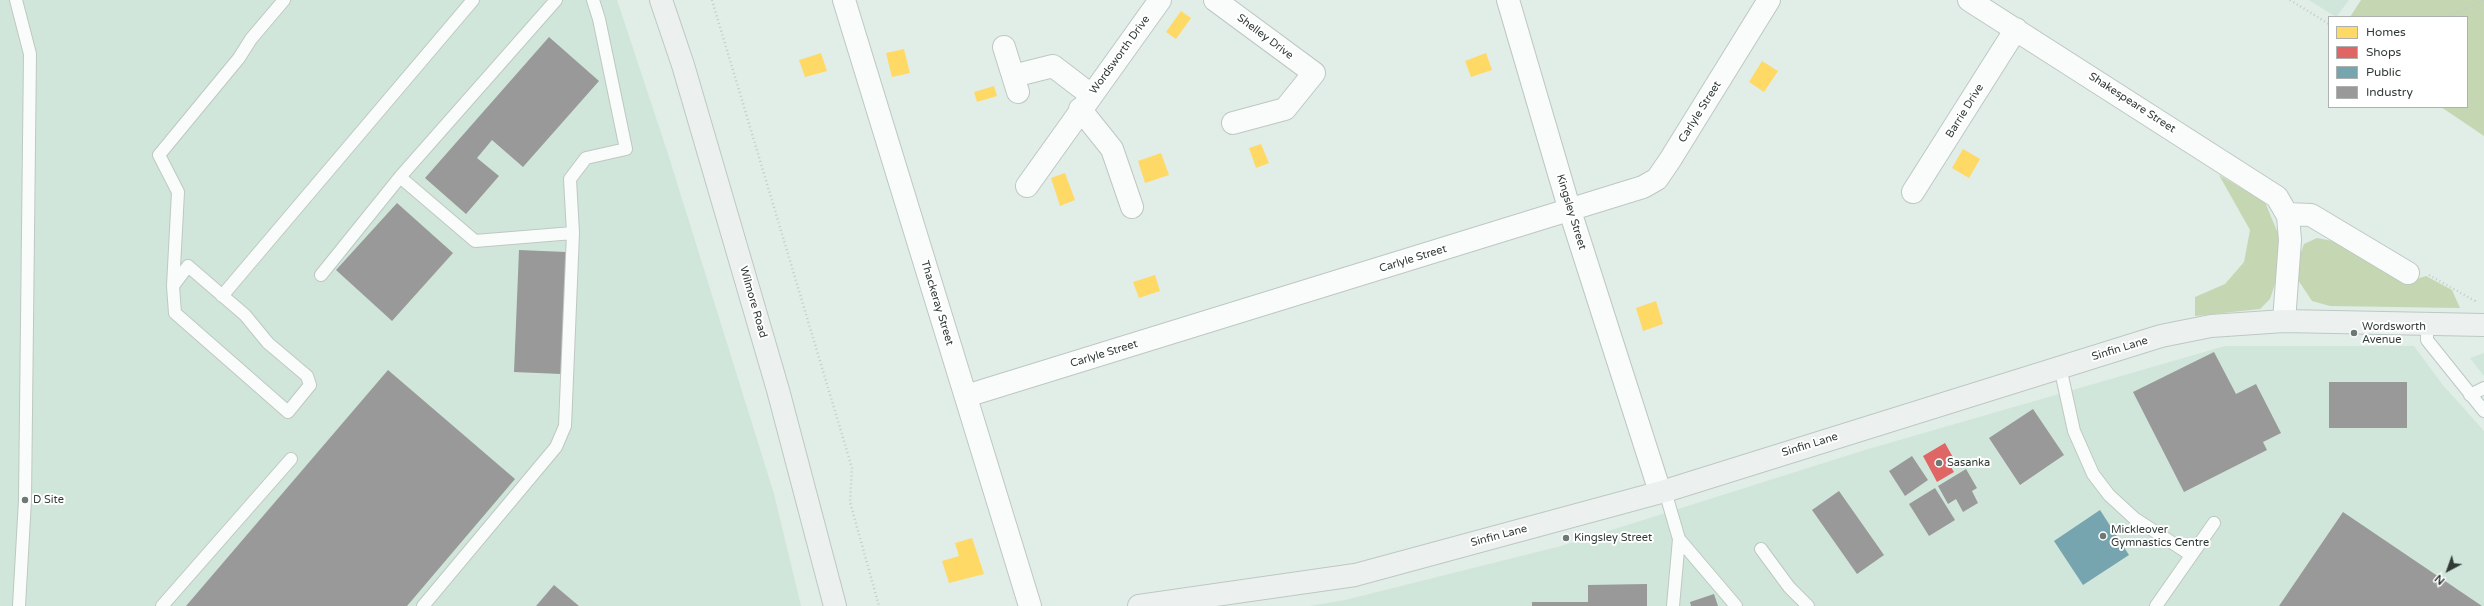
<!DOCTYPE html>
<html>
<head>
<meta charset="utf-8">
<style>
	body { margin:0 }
	#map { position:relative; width:2484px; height:606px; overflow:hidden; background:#e1ede7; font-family:"Varela Round",sans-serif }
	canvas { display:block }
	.legend { position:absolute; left:2328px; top:16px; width:140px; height:92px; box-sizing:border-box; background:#fff; border:1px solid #adb1af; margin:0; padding:5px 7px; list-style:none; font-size:12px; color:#313b36 }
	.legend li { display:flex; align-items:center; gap:8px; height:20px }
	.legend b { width:20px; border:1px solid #adb1af }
	.north { position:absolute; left:2428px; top:550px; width:40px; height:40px; -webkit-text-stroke:3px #fff; paint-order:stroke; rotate:221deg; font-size:11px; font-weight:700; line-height:16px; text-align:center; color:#313b36 }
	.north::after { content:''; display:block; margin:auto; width:14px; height:18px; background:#313b36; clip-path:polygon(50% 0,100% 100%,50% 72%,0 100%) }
</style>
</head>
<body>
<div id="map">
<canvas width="2484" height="606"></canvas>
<ul class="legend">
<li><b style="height:11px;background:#ffd966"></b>Homes</li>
<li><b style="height:11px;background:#e06666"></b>Shops</li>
<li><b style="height:11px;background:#76a5af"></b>Public</li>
<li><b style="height:11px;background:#999"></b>Industry</li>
</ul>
<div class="north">N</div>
</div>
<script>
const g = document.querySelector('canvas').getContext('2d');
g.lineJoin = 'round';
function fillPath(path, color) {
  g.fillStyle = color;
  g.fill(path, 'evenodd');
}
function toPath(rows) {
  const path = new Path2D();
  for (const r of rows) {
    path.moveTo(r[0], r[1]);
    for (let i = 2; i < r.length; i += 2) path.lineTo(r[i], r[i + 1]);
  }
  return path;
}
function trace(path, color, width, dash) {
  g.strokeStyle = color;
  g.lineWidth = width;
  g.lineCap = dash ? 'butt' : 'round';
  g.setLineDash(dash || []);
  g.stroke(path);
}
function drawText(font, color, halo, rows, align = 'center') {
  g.font = font + ' "Varela Round",sans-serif';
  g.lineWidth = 4;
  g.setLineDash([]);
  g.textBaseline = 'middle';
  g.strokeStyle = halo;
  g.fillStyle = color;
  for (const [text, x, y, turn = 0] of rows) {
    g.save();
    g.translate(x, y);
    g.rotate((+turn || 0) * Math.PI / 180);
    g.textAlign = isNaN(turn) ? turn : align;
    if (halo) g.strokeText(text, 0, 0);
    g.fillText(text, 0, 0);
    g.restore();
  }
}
fillPath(toPath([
	[0,0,617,0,668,154,774,494,801,606,0,606],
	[2309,0,2349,0,2336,17],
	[2225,346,2414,346,2442,384,2484,431,2484,606,1310,606,1345,600,1561,546,1865,450],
	[2484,353,2484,376,2470,358]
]), '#d0e6da');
fillPath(toPath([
	[2361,0,2484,0,2484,136,2441,107,2467,107,2467,17,2350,17],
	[2219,175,2265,202,2279,236,2278,275,2270,299,2260,309,2195,316,2195,297,2225,284,2244,262,2250,230],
	[2317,238,2333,241,2403,283,2426,276,2452,290,2460,308,2330,306,2312,301,2298,280,2300,255,2304,244]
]), '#c5d7b2');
fillPath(toPath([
	[1181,11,1191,18,1176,39,1166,32],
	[904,49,910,73,892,77,886,53],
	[821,53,827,71,805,77,799,60],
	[1486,53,1492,70,1471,77,1465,61],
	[1762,61,1778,71,1764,92,1749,82],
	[994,86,997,96,977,102,974,92],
	[1261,144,1269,163,1256,168,1249,148],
	[1963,149,1980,159,1969,178,1952,168],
	[1161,153,1169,175,1145,183,1138,161],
	[1065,173,1075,200,1060,206,1051,178],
	[1155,275,1160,291,1139,298,1133,282],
	[1656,301,1663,324,1643,331,1636,308],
	[972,538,984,574,949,583,942,561,959,556,955,543]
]), '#ffd966');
fillPath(toPath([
	[1945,443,1955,461,1949,464,1954,472,1937,482,1923,456]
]), '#e06666');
fillPath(toPath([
	[2100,510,2129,555,2083,585,2054,541]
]), '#76a5af');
fillPath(toPath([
	[549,37,599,81,523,167,492,140,477,158,499,176,466,214,425,178],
	[397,203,453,253,392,321,336,270],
	[519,250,566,252,561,374,514,372],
	[2214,352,2236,394,2256,384,2281,433,2263,442,2267,450,2184,492,2133,392],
	[388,370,515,479,407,606,186,606],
	[2329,382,2407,382,2407,428,2329,428],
	[2033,409,2064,455,2020,485,1989,438],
	[1912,456,1928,480,1905,496,1889,471],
	[1966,469,1977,488,1972,491,1978,503,1963,512,1956,499,1948,504,1938,486],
	[1935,488,1955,520,1929,536,1909,504],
	[1839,491,1884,555,1857,574,1812,510],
	[2343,512,2482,606,2279,606],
	[1647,584,1647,606,1532,606,1532,602,1588,602,1588,585],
	[554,585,579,606,536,606],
	[1714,594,1718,606,1691,606,1690,602]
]), '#999');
const lane = toPath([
	[16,0,30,54,25,500,19,606],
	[400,177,475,241,573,233],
	[188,266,245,315,268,343,307,376,310,385,288,412,175,313,173,286,188,266],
	[321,275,400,177,556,0],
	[173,286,178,192,159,155,239,58,251,39,284,0],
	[222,296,473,0],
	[2427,323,2427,340,2484,411],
	[2060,367,2074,431,2093,474,2109,495,2134,518,2191,555],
	[2470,395,2484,388],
	[1665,491,1679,539,1673,606],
	[1679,539,1736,606],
	[1761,549,1789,587,1808,606],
	[162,606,291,459],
	[423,606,556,447,565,426,573,233,570,179,586,158,626,149,599,19,593,0],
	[2156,606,2214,523]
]);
const street = toPath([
	[844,0,1030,606],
	[1215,0,1314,73,1285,109,1233,123],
	[1508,0,1570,211,1660,492],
	[1969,0,2277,197,2288,216,2290,240,2284,321],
	[1004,47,1018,92],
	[1013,76,1053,66,1091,95],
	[1080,109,1112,149,1132,207],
	[1027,186,1160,0],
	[1913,192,2016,29],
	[2287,214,2311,215,2408,273],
	[966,396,1643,187,1657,179,1670,160,1769,0]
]);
const secondary = toPath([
	[661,0,683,65,778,390,835,606],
	[1139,606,1355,575,1665,491,2161,336,2211,326,2284,321,2484,325]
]);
trace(lane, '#bec8c2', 14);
trace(street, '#bec8c2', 24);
trace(secondary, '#bec8c2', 24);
trace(toPath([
	[712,0,852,468,850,502,879,606],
	[2290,0,2329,24],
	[2446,17,2484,0],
	[2429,275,2475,301,2475,304]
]), '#c5cbc7', 2.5, [1, 3]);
trace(lane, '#fafcfb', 12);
trace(street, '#fafcfb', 22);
trace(secondary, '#ecf1f0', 22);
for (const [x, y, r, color] of [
	[2354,333,4,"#6f7974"],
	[1939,463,4,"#6f7974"],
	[25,500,4,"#6f7974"],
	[2103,536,4,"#6f7974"],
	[1566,538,4,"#6f7974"]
]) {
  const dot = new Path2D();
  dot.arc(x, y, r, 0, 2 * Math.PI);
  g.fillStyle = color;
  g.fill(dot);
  trace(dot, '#fff', 1.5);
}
drawText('11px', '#313b36', '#fff', [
	["Shelley Drive",1265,37,37],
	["Wordsworth Drive",1120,55,-54],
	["Shakespeare Street",2132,103,33],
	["Barrie Drive",1965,111,-58],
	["Carlyle Street",1700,112,-58],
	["Kingsley Street",1571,212,73],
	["Carlyle Street",1413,259,-17],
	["Wilmore Road",753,302,74],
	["Thackeray Street",937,303,73],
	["Sinfin Lane",2120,349,-17],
	["Carlyle Street",1104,354,-17],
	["Sinfin Lane",1810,445,-17],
	["Sinfin Lane",1499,536,-15]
]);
drawText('11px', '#313b36', '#fff', [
	["Wordsworth",2362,327],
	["Avenue",2362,340],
	["Sasanka",1947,463],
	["D Site",33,500],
	["Mickleover",2111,530],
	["Gymnastics Centre",2111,543],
	["Kingsley Street",1574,538]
], 'left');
</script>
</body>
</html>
